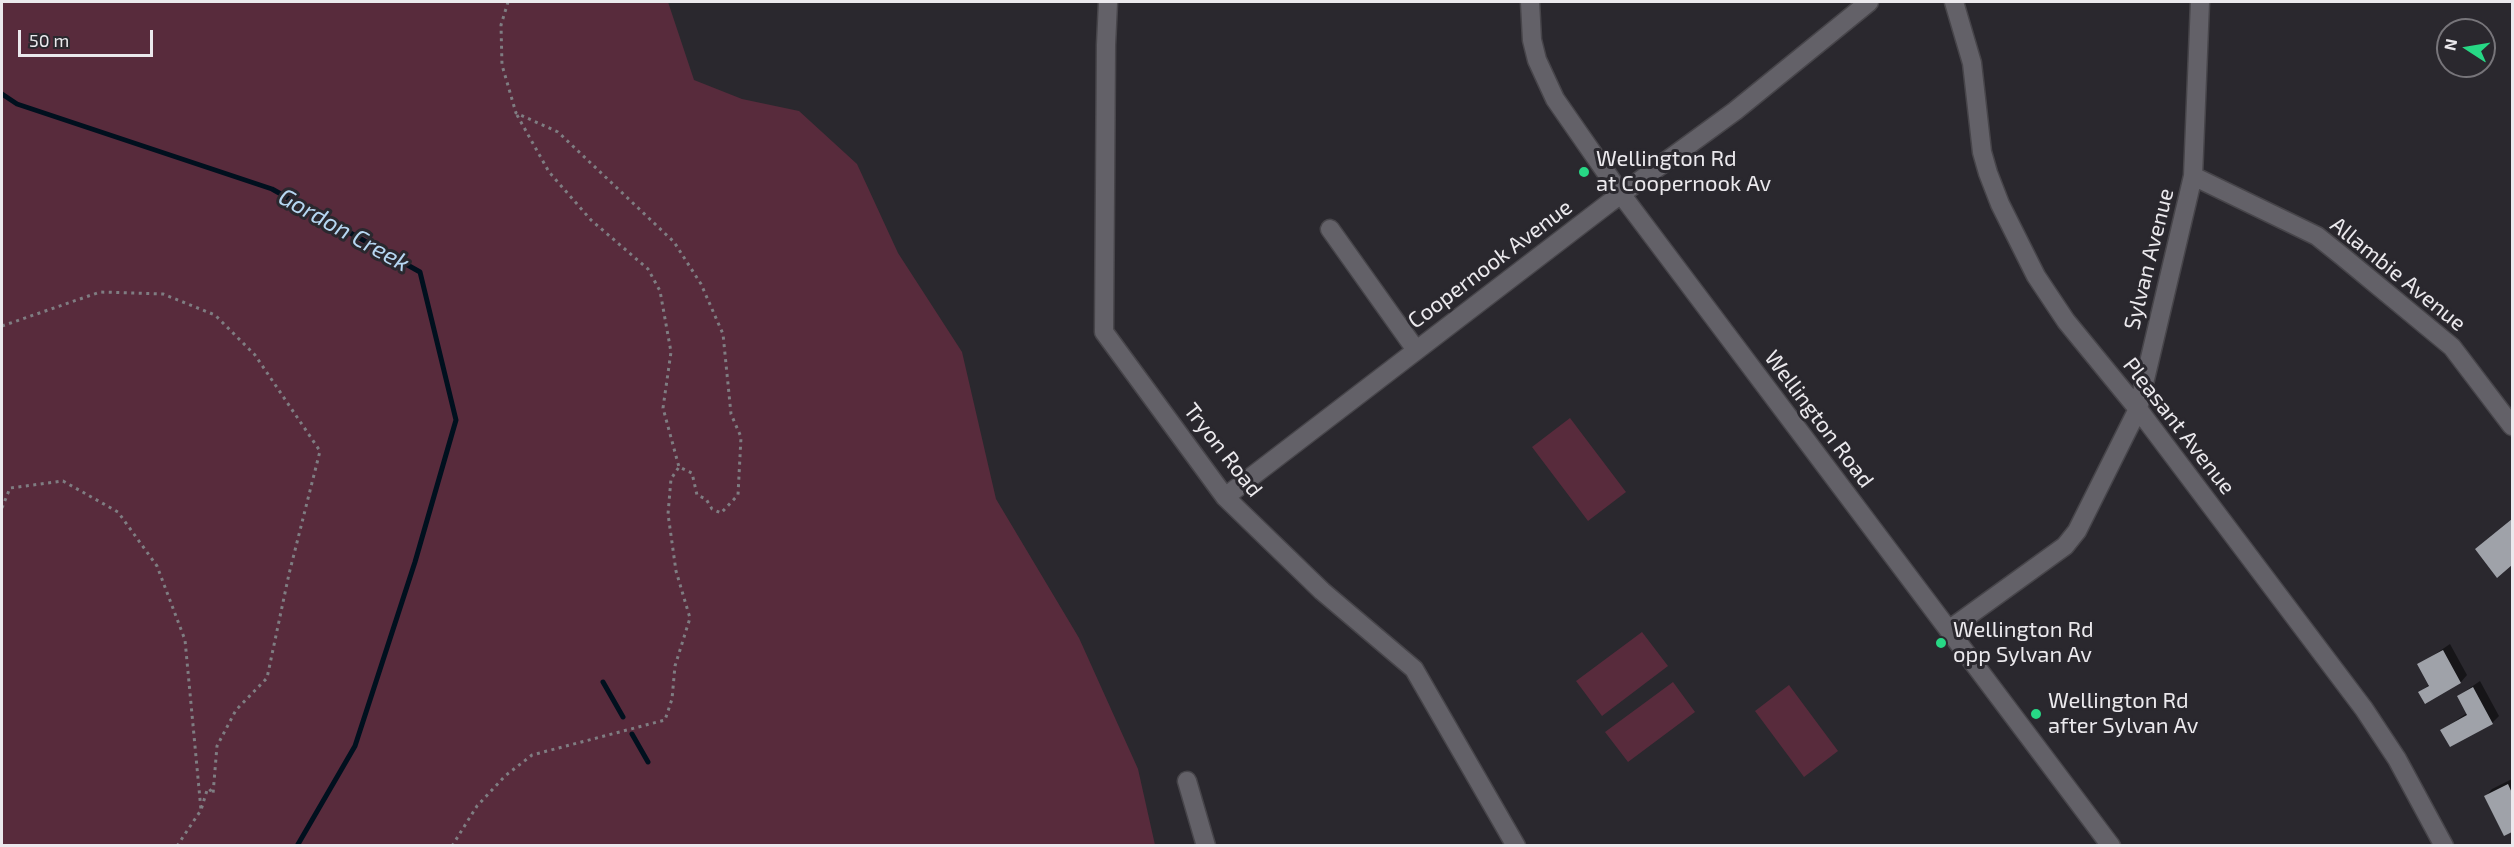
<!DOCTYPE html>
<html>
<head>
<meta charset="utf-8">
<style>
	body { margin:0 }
	#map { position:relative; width:2514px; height:847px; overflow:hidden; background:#2a282e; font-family:"Exo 2",sans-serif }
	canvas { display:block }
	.frame { position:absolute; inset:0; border:3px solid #ebe9ed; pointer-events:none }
	.north { position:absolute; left:2436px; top:18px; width:60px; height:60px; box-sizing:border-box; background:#2a282e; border:2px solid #77757a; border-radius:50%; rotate:282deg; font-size:16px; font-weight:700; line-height:24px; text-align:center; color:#ebe9ed }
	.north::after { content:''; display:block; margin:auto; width:21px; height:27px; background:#27d885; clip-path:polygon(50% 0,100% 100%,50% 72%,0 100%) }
	.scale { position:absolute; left:18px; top:30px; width:135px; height:27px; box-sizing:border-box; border:3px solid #ebe9ed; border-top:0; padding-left:8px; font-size:18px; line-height:21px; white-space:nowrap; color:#ebe9ed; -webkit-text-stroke:4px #2a282e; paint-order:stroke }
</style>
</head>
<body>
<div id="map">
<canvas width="2514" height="847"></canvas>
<div class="frame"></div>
<div class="north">N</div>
<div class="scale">50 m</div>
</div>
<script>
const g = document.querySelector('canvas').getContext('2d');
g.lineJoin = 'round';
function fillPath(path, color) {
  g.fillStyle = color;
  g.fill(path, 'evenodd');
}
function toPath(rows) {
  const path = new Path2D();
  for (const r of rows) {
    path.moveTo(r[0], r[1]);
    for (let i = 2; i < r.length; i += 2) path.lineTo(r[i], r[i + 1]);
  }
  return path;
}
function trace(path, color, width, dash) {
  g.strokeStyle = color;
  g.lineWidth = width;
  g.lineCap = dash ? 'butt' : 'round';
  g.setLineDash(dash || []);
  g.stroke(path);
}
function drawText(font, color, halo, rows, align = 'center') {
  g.font = font + ' "Exo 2",sans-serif';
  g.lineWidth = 6;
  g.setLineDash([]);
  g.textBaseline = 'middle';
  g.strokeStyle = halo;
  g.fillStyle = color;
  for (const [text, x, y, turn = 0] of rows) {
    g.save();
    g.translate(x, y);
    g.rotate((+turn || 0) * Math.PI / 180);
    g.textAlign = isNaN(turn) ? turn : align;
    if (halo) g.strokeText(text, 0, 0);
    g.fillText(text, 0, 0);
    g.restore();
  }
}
fillPath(toPath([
	[2,2,668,2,694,80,742,99,799,111,857,164,898,253,962,352,996,499,1079,638,1138,769,1155,845,2,845],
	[1570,418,1626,492,1588,521,1532,447],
	[1642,632,1668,666,1602,716,1576,681],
	[1673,682,1695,712,1628,762,1605,732],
	[1789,685,1838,751,1804,777,1755,711]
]), '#582b3c');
fillPath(toPath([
	[2512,519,2512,563,2497,575,2477,549],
	[2450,644,2467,675,2461,682,2425,702,2420,692,2430,684,2419,665],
	[2480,681,2499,716,2492,723,2442,730,2467,713,2458,696],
	[2512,779,2512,831,2505,834,2486,796,2492,789]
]), '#0007');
trace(toPath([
	[2,94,17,104,272,189,420,272,456,420,415,562,355,746,297,846],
	[603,682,623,717],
	[632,734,648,762]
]), '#00101e', 5);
fillPath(toPath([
	[2512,519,2512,565,2497,578,2475,549],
	[2443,650,2461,683,2425,704,2418,692,2429,686,2417,664],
	[2473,687,2493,724,2450,747,2440,730,2467,715,2457,696],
	[2508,784,2512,793,2512,832,2504,836,2484,796]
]), '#9fa2a9');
const minor = toPath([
	[1108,2,1106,45,1104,332,1225,497,1322,591,1414,669,1516,846],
	[1530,2,1532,40,1537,60,1555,99,1621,194,2111,846],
	[1954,2,1972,63,1982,152,1988,173,2000,204,2036,276,2066,321,2138,409,2364,709,2397,759,2444,846],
	[2193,176,2317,236,2342,256,2452,347,2512,426],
	[1330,229,1416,350],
	[1225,497,1609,203,1735,111,1869,2],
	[1950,629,2065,546,2077,531,2138,409,2193,176,2200,2],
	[1187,781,1206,846]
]);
trace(minor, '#47454a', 21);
trace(toPath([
	[517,115,549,172,591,220,648,269,660,291,671,352,663,408,679,467],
	[2,326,100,292,163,294,215,315,255,355,320,451,289,574,267,678,236,710,217,746,213,794,208,787],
	[2,508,10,488,63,481,118,512,157,566,185,640,201,810],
	[177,846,201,810,208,787],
	[452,846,477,806,505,776,532,755,665,720,672,699,675,666,690,618,676,571,668,514,671,479,679,467,692,473,697,495,706,499,712,509,721,513,738,495,741,437,731,414,723,334,701,284,674,242,558,132,516,113,502,65,501,25,508,2]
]), '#7f7d82', 3, [3, 4.5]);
trace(minor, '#636168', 18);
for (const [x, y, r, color] of [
	[1584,172,6,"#27d885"],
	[1941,643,6,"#27d885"],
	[2036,714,6,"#27d885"]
]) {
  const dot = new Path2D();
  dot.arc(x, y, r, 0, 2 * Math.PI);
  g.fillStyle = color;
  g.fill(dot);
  trace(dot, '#2a282e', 2);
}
drawText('22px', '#ebe9ed', '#2a282e', [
	["Wellington Rd",1596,159],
	["at Coopernook Av",1596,184],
	["Wellington Rd",1953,630],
	["opp Sylvan Av",1953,655],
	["Wellington Rd",2048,701],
	["after Sylvan Av",2048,726]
], 'left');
drawText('22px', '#ebe9ed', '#2a282e', [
	["Sylvan Avenue",2149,259,-76],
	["Coopernook Avenue",1490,264,-37],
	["Allambie Avenue",2398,274,39],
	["Wellington Road",1819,419,53],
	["Pleasant Avenue",2179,426,52],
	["Tryon Road",1223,450,52]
]);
drawText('italic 24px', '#b6d7f2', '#2a282e', [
	["Gordon Creek",344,230,29]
]);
</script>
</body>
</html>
